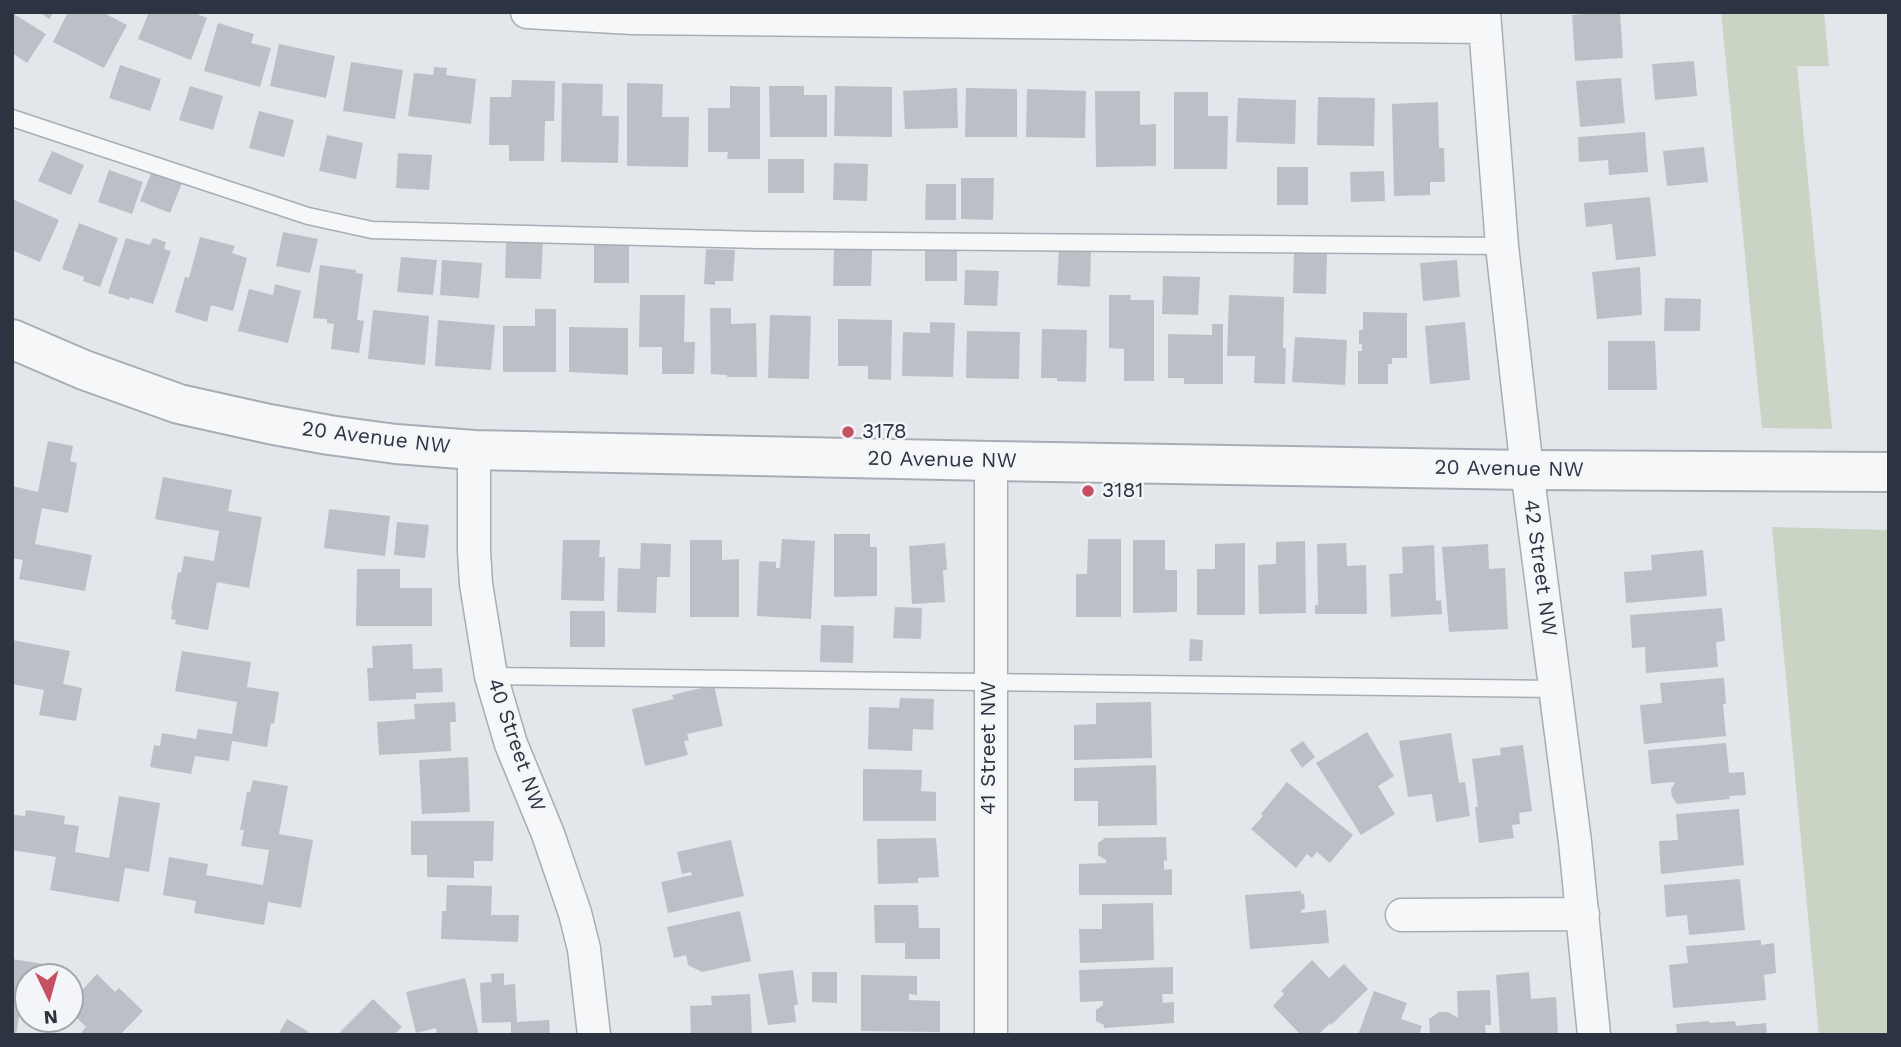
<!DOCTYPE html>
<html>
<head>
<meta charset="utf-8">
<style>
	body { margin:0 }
	#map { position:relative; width:1901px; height:1047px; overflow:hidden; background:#e3e6eb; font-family:"Work Sans",sans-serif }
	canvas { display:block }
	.frame { position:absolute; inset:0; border:14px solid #2c3442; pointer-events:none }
	.north { position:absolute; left:14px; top:963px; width:70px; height:70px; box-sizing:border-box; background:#f3f5f8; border:2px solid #a3a8af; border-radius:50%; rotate:175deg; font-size:19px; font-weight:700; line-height:28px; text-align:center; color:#2c3442 }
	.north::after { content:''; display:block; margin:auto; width:24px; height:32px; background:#c75164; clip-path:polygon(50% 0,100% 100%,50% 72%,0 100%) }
</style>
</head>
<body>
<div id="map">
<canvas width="1901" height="1047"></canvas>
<div class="frame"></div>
<div class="north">N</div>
</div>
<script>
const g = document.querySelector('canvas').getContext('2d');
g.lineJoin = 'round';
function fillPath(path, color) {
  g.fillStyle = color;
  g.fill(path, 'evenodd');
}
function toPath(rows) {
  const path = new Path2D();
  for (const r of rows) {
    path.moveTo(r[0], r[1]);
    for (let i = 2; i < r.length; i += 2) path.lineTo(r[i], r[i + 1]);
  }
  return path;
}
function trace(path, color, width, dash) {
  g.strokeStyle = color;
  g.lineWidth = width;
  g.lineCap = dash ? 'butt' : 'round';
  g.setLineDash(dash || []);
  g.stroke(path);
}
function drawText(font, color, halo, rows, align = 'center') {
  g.font = font + ' "Work Sans",sans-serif';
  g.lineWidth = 5;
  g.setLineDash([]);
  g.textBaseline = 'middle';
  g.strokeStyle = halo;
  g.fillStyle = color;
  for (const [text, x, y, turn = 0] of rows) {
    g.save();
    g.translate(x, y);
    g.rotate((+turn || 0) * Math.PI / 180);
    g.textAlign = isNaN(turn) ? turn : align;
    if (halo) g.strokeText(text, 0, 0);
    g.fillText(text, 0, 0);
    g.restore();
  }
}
fillPath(toPath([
	[1721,12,1824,12,1829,66,1797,66,1832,429,1762,428],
	[1772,527,1889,530,1889,1035,1819,1035]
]), '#c9d4c5');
fillPath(toPath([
	[40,12,54,12,49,19],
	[68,12,107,12,106,14,127,25,104,68,53,42],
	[149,12,192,12,207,18,191,60,138,39],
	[1620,12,1623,58,1575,61,1572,15],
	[14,14,46,34,27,63,12,53,12,17],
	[218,23,254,34,251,43,271,48,260,87,204,71],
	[279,44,335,56,326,98,270,86],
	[1694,61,1697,96,1655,100,1652,64],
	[351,62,403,70,395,119,343,111],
	[120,65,161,79,150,111,109,98],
	[434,67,447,68,446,75,476,79,471,124,408,116,414,73,433,75],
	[1621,78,1625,123,1580,127,1576,81],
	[512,80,555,81,554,121,545,121,544,161,509,161,509,145,489,145,490,97,511,97],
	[562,83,603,84,602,116,619,116,618,163,561,162],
	[627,83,663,84,662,117,689,117,688,167,627,166],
	[190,86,223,96,213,130,179,120],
	[730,86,760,87,760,159,727,159,728,152,708,152,708,108,730,108],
	[769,86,804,86,804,95,827,95,827,137,770,137],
	[835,86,892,87,892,137,834,136],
	[957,88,958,128,905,129,903,91],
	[966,88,1017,89,1017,137,965,137],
	[1027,89,1086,91,1085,138,1026,137],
	[1095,91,1140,91,1140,125,1156,124,1156,166,1096,167],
	[1174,92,1208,92,1208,116,1228,116,1227,169,1174,169],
	[1318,97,1375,98,1374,146,1317,145],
	[1238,98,1296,100,1295,144,1236,142],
	[1438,102,1439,148,1444,148,1445,182,1430,182,1430,195,1394,196,1392,104],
	[259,111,294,120,284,157,249,148],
	[1645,132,1648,172,1609,175,1608,160,1579,162,1578,137],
	[327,135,363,143,356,179,319,171],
	[1704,147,1708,182,1667,186,1663,151],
	[52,151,84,165,71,195,38,181],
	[398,153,432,155,429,190,396,188],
	[768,159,804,159,804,193,768,193],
	[834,163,868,164,867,201,833,200],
	[154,166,184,178,170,213,140,201],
	[1277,167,1308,167,1308,205,1277,205],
	[109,170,143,182,132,214,98,202],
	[1384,171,1385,201,1351,202,1350,172],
	[961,178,994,178,993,220,961,219],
	[926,184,956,184,956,220,925,220],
	[1650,197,1656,256,1616,260,1612,224,1586,227,1584,203],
	[12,199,59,220,40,262,12,250],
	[79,223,118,238,100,287,83,281,84,277,62,269],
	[283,232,318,239,310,273,276,266],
	[200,237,235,246,232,253,247,258,233,311,211,305,207,322,175,312,185,277,189,278],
	[126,238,150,245,153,238,166,242,164,249,171,251,153,304,130,297,129,300,108,293],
	[506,241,543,242,541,279,505,278],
	[629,244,629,283,594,283,594,245],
	[834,248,872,249,871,286,833,286],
	[925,248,957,248,957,281,925,281],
	[706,249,735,250,733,281,715,281,715,285,704,284],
	[1059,249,1091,250,1090,287,1057,285],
	[1294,253,1327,254,1326,294,1293,293],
	[401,257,437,260,433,295,397,292],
	[442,260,482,263,479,298,440,295],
	[1457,260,1460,297,1423,301,1420,263],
	[320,265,356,270,356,273,363,274,357,320,364,321,359,353,331,349,334,324,327,323,327,319,313,318],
	[1640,267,1642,315,1597,319,1592,272],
	[965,270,999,271,997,306,964,305],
	[1163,276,1200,277,1198,315,1162,314],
	[275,284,301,291,288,343,238,331,249,289,273,295],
	[640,295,685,295,684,342,695,342,694,374,662,374,662,347,639,347],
	[1109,295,1131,295,1130,300,1154,300,1154,381,1124,381,1124,349,1109,348],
	[1229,295,1284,297,1283,348,1286,348,1285,384,1254,383,1255,356,1227,356],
	[1665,298,1701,299,1700,331,1664,331],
	[710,308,731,308,731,324,756,323,757,377,727,377,727,375,711,374],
	[535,309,556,309,556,372,503,372,503,326,535,326],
	[373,310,429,316,425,365,368,359],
	[1363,312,1407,313,1407,358,1392,358,1392,364,1388,364,1388,384,1358,384,1358,351,1362,351,1362,344,1359,344,1359,330,1363,330],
	[770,315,811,316,809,379,768,378],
	[838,319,892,320,891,380,868,379,868,366,838,366],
	[438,320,495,325,491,370,435,366],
	[930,322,955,323,953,377,902,376,903,332,930,333],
	[1465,322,1470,380,1430,384,1425,326],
	[1212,324,1223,324,1223,384,1184,384,1184,378,1168,378,1168,334,1212,335],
	[569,327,628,328,628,375,569,372],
	[1042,329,1087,330,1086,382,1057,381,1057,378,1041,378],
	[967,331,1020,332,1019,379,966,378],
	[1295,337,1347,340,1345,385,1292,382],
	[1608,341,1655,341,1657,390,1608,390],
	[48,441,73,446,70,461,77,463,68,513,42,508,35,544,92,555,85,591,19,579,23,560,12,558,12,486,38,492],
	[163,477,232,490,228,511,262,517,249,588,217,582,208,630,175,624,176,620,171,619,173,610,171,610,178,572,181,573,184,556,214,561,219,531,155,519],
	[329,509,390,516,385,556,324,548],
	[397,522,429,525,425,558,394,555],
	[834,534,870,534,870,547,877,547,877,596,834,597],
	[782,539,815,541,811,619,757,616,759,561,776,562,776,568,780,568],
	[1088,539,1121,539,1121,617,1076,617,1076,574,1087,574],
	[563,540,600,540,599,557,605,557,604,601,561,600],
	[690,540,722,540,722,560,739,559,739,617,690,617],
	[1133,540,1165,540,1165,570,1177,570,1177,612,1133,613],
	[1305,541,1306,613,1259,614,1258,565,1276,564,1276,542],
	[641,543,671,544,670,577,657,577,656,613,617,612,618,568,640,569],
	[945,543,947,570,943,570,945,602,912,604,909,546],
	[1245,543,1245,615,1197,615,1197,569,1215,569,1215,544],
	[1346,543,1347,566,1366,565,1367,614,1315,614,1315,605,1318,605,1317,544],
	[1488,544,1489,569,1505,568,1508,629,1449,632,1442,547],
	[1434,545,1436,601,1441,600,1442,614,1391,617,1389,574,1403,573,1402,547],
	[1703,550,1707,596,1626,603,1624,572,1652,570,1651,555],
	[357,569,400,569,400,588,432,588,432,626,356,626],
	[895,607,922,608,921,639,893,638],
	[1722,608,1725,641,1716,642,1718,667,1646,673,1645,647,1632,648,1630,615],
	[570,611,605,611,605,647,570,647],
	[821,625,854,626,853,663,820,662],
	[1190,639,1203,640,1202,661,1189,661],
	[12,640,70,651,63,684,82,688,76,721,39,715,44,690,12,684],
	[412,644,413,669,442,668,443,692,416,693,416,699,369,701,367,668,373,668,372,646],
	[182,651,251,662,247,687,279,692,274,724,271,723,267,747,232,741,229,761,195,756,191,774,150,767,154,745,160,746,162,733,196,739,198,729,232,734,237,702,175,691],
	[1724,678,1726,704,1723,704,1726,736,1644,744,1640,705,1662,703,1660,683],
	[714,685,723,726,687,734,689,740,684,741,688,755,645,766,632,709,674,699,672,695],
	[900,698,934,699,933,730,913,729,912,751,868,749,869,707,899,708],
	[455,702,456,722,450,722,451,751,379,755,377,722,415,719,414,704],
	[1151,702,1152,758,1074,760,1074,725,1096,724,1096,703],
	[1367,732,1394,776,1378,786,1395,814,1361,835,1316,763],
	[1451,733,1459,783,1465,782,1470,816,1436,822,1432,794,1408,797,1399,741],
	[1303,741,1315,757,1302,768,1290,750],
	[1726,743,1729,773,1744,772,1746,795,1729,796,1730,799,1677,804,1672,797,1671,790,1675,782,1651,784,1648,750],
	[1523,745,1532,811,1519,813,1520,824,1512,825,1514,838,1479,843,1475,807,1478,807,1472,759,1501,755,1500,748],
	[468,757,470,812,422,814,419,760],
	[1156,765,1157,825,1098,826,1098,801,1074,801,1074,768],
	[863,769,922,770,921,791,936,792,936,821,863,821],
	[253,780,288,786,279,834,313,840,301,908,268,902,264,925,194,913,196,901,163,895,169,857,208,864,206,875,263,885,269,850,241,846,244,830,240,830,247,792,250,792],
	[1287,782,1353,835,1330,863,1317,852,1312,858,1307,854,1296,868,1251,829,1263,816,1261,814],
	[119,796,160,803,149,872,125,868,119,902,50,890,56,857,12,850,14,815,25,816,26,810,65,816,64,824,79,826,75,852,109,858],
	[1739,809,1744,865,1661,874,1659,841,1678,840,1676,814],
	[411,821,494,821,493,861,474,861,474,878,427,877,427,855,411,855],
	[1166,837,1167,861,1164,860,1164,870,1172,869,1172,895,1079,895,1079,864,1106,863,1106,860,1098,855,1098,843,1105,838],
	[936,838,939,877,918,878,918,883,878,884,877,839],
	[731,840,744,896,668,913,661,882,692,875,691,872,682,874,677,852],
	[1740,879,1745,930,1689,935,1687,915,1666,917,1664,885],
	[447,885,492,886,491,915,519,915,518,942,441,939,442,911,446,911],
	[1301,891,1301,894,1304,894,1305,909,1301,910,1301,913,1326,910,1329,943,1250,949,1245,895],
	[1153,903,1154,960,1080,963,1079,929,1102,929,1102,904],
	[874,905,918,905,919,928,940,928,940,959,905,959,905,943,875,943],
	[740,911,751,961,702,972,688,965,686,955,674,958,667,927],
	[1761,940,1761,945,1774,943,1776,973,1764,975,1766,1000,1673,1008,1669,965,1688,963,1686,946],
	[12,959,50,965,48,977,28,977,28,1012,20,1011,16,1035,12,1035],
	[1312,960,1329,978,1344,964,1368,989,1331,1025,1330,1023,1318,1035,1301,1035,1273,1006,1284,994,1281,991],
	[1173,967,1173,994,1162,994,1163,1003,1174,1002,1174,1023,1104,1028,1104,1025,1096,1021,1096,1010,1103,1005,1103,1001,1080,1002,1079,970],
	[793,970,798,1005,794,1005,796,1022,768,1025,758,974],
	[812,972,837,972,837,1003,812,1002],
	[1529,972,1531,999,1556,997,1558,1035,1500,1035,1496,975],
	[504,973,504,985,515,984,517,1022,549,1020,550,1035,511,1035,511,1022,482,1023,480,983,492,982,491,974],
	[97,974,115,992,119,988,143,1011,120,1035,79,1035,86,1027,70,1011,70,1003],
	[861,975,917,976,917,995,909,994,909,1000,940,1001,940,1032,861,1031],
	[465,978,479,1035,437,1035,436,1028,416,1033,406,992],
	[1490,990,1491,1025,1485,1025,1486,1035,1430,1035,1429,1019,1439,1012,1448,1012,1458,1018,1457,991],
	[1374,991,1407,1003,1401,1019,1422,1026,1419,1035,1358,1035],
	[750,994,752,1035,691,1035,690,1006,712,1005,711,996],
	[373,999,402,1027,394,1035,337,1035],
	[287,1019,309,1032,308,1035,278,1035],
	[1709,1021,1709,1023,1735,1021,1736,1026,1766,1023,1767,1035,1677,1035,1676,1024]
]), '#bbc0c7');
const service = toPath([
	[12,118,308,216,372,230,759,240,1502,246],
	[491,676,1556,689]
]);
const minor = toPath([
	[527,12,632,18,1485,27],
	[1484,12,1502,246,1527,470,1575,842,1594,1035],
	[474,450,474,551,476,584,491,676,511,744,548,834,575,913,584,949,594,1035],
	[991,461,991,1035],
	[1402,915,1583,914]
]);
const tertiary = toPath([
	[12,339,84,370,179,404,269,424,329,435,396,444,474,450,991,461,1527,470,1889,472]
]);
trace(service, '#a8adb5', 19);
trace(minor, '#a8adb5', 35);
trace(tertiary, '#a8adb5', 42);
trace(service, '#f6f7f9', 16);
trace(minor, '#f6f7f9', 32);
trace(tertiary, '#f6f7f9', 38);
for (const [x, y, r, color] of [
	[848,432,7,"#c75164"],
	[1088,491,7,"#c75164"]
]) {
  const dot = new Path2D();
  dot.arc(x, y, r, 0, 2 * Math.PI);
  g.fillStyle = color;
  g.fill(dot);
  trace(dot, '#f3f5f8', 2.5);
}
drawText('21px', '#2c3442', '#f3f5f8', [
	["3178",862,432],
	["3181",1102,491]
], 'left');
drawText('21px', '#2c3442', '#f3f5f8', [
	["20 Avenue NW",376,438,7],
	["20 Avenue NW",942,460,1],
	["20 Avenue NW",1509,469,1],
	["42 Street NW",1540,568,82],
	["40 Street NW",516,745,71],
	["41 Street NW",989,748,-90]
]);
</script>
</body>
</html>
